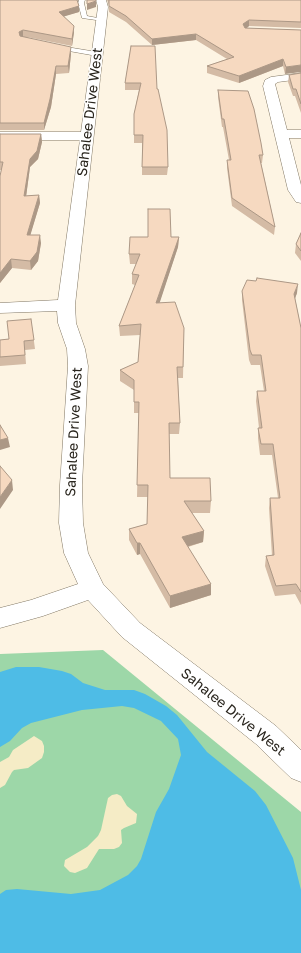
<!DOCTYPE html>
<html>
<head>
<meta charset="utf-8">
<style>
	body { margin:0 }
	canvas { display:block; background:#fdf4e3 }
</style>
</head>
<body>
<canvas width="301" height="953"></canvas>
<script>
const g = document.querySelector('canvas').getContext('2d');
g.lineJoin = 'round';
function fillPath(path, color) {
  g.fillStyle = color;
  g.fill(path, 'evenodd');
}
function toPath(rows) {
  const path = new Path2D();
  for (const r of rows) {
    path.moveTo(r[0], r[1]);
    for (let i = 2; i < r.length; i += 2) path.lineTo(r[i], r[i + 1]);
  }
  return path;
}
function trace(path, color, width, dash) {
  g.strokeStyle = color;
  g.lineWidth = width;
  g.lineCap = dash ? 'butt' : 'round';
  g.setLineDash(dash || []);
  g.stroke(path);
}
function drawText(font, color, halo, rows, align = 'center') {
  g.font = font + ' "Golos Text",sans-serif';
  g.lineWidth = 3;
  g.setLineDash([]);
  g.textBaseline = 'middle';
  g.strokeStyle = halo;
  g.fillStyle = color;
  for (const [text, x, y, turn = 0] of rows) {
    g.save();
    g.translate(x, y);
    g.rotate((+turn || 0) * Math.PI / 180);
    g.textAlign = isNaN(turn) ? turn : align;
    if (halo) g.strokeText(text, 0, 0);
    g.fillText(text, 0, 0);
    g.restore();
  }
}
fillPath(toPath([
	[103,650,301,812,301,953,0,953,0,654]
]), '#9dd7a8');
fillPath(toPath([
	[34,736,42,741,44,746,44,752,42,758,28,768,14,770,12,772,5,785,0,788,0,762,9,757,13,750],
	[117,794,121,796,127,806,137,814,136,823,124,828,121,830,122,843,119,847,114,849,99,849,87,868,75,873,70,872,64,866,65,860,87,847,98,836,101,830,108,798,112,795]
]), '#f5ecc6');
fillPath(toPath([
	[16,667,39,667,62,671,71,674,83,683,105,690,134,690,145,694,166,706,177,715,207,752,255,791,266,805,293,858,301,890,301,953,0,953,0,894,6,890,17,889,71,894,100,890,128,875,137,866,141,859,156,812,169,789,181,755,178,739,161,721,134,708,122,706,82,710,31,723,22,728,10,741,0,747,0,672]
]), '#4ebce6');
const lane = toPath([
	[79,0,85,0,84,3,87,16,103,19,103,21,82,18,78,3,79,0],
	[54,45,97,52,100,54,97,56,52,48,51,47,54,45]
]);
const street = toPath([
	[96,0,106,0,108,7,75,305,76,323,85,349,88,366,82,485,83,523,88,553,103,584,140,623,276,726,301,750,301,782,291,778,256,744,122,637,88,600,43,616,0,628,0,608,31,600,78,584,64,553,59,523,60,485,68,366,67,349,58,323,57,311,0,313,0,303,58,300,80,140,0,140,0,132,81,132,98,7,96,0],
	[301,73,301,79,278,82,275,84,287,130,301,130,301,138,289,138,301,185,301,203,296,202,288,190,263,86,265,80,271,77,301,73]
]);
trace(lane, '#817764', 1);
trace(street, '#817764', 1);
fillPath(lane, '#fff');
fillPath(street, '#fff');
fillPath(toPath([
	[0,0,78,0,77,2,79,6,79,12,64,16,74,32,72,46,27,37,71,54,69,73,56,74,51,107,44,130,0,130],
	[107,0,301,0,301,28,249,26,247,28,301,30,285,74,283,66,239,83,207,73,207,66,227,59,196,40,152,45,126,22,109,12,109,5],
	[131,46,157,89,168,167,167,175,142,175,142,143,134,143,134,114,139,90,125,90,125,83],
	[301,73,301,113,295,96,293,96,288,82,289,75],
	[218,90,263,155,262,163,261,163,275,227,274,235,232,206,227,168,227,160,229,160,223,127,222,127,218,97],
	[0,134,41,134,42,142,38,159,30,167,26,196,39,195,40,203,30,235,41,243,38,261,31,270,12,268,0,283,1,170,0,170],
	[301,233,301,261,295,253,296,244],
	[171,237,179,237,178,247,159,303,184,328,183,378,178,378,180,423,179,434,169,434,170,478,211,501,210,513,192,513,204,531,203,542,188,547,211,584,211,595,170,608,140,554,137,555,129,540,129,529,147,524,148,497,137,497,139,413,134,413,134,390,120,381,120,370,138,362,140,335,120,336,119,326,135,285,132,284,132,274,136,264,130,264,129,254],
	[256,281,297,293,295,298,301,328,301,605,295,594,275,596,265,566,266,556,272,556,269,508,270,498,278,498,272,455,260,455,258,438,258,428,259,428,256,401,257,391,264,391,260,365,251,365,249,360,242,300,242,291],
	[31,319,35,349,25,350,26,364,0,366,0,340,9,339]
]), '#d4bba5');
fillPath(toPath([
	[96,1,96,7,87,10,87,4],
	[79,6,79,12,59,18,59,12],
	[249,20,249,26,243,31,243,24],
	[74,26,74,32,72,46,72,39],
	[23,30,23,37,20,39,19,32],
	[196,34,196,40,152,45,152,39],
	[71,47,71,54,69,73,68,66],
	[283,59,283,66,239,83,239,76],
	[301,65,301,72,285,74,286,67],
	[56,66,56,74,51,107,44,130,44,123],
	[41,134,42,142,38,159,30,167,25,205,24,196,30,159],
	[39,195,40,203,28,243,27,235],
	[40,235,41,243,38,261,31,270,30,261],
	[179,237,178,247,156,314,156,303],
	[11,259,12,268,0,283,0,273],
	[298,284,297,293,293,304,294,294],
	[8,438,10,447,0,450,0,440],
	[12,480,13,490,0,509,0,497],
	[204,531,203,542,182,548,182,537],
	[137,543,140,543,140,554,137,555],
	[211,584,211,595,170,608,170,596]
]), '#ac9886');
const building = toPath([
	[0,0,77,0,79,6,59,12,74,26,72,39,23,30,19,32,20,36,71,47,68,66,56,66,50,99,44,123,0,123,0,0],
	[87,0,96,0,96,1,87,4,87,0],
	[109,0,301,0,301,22,249,20,243,24,245,28,301,30,301,65,286,67,283,59,239,76,207,66,234,57,196,34,152,39,126,16,109,6,109,0],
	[131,46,155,46,157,89,158,89,167,130,168,167,142,167,143,135,134,135,134,114,141,83,125,83,131,46],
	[301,73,301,104,296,89,293,89,289,75,301,73],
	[218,90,248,91,254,109,261,143,263,155,259,155,275,227,232,198,227,160,231,160,224,119,222,119,218,90],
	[0,134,41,134,37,151,30,159,24,196,39,195,27,235,40,235,37,252,30,261,11,259,0,273,0,176,3,162,0,162,0,134],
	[148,209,170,209,171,237,179,237,156,303,175,302,184,328,183,367,177,367,180,423,169,423,170,478,210,478,211,501,184,501,204,531,182,537,211,584,170,596,140,543,137,543,129,529,147,524,148,485,137,485,139,402,134,402,134,380,120,370,138,362,141,324,119,326,139,275,132,274,140,254,129,254,130,237,148,237,148,209],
	[301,233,301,251,296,244,301,233],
	[257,278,298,284,294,294,301,328,301,592,296,584,276,586,266,556,274,555,270,498,280,498,273,444,261,444,258,428,262,428,257,391,266,391,261,355,252,355,250,350,242,291,247,280,256,281,257,278],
	[31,319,34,340,24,341,25,355,0,357,0,340,9,339,7,321,31,319],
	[0,425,8,438,0,440,0,425],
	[0,466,12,480,0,497,0,466]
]);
fillPath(building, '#f6d9c0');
trace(building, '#ac9886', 1);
drawText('14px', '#29251d', '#fff', [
	["Sahalee Drive West",90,112,-83],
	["Sahalee Drive West",74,432,-87],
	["Sahalee Drive West",233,712,39]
]);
</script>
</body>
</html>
